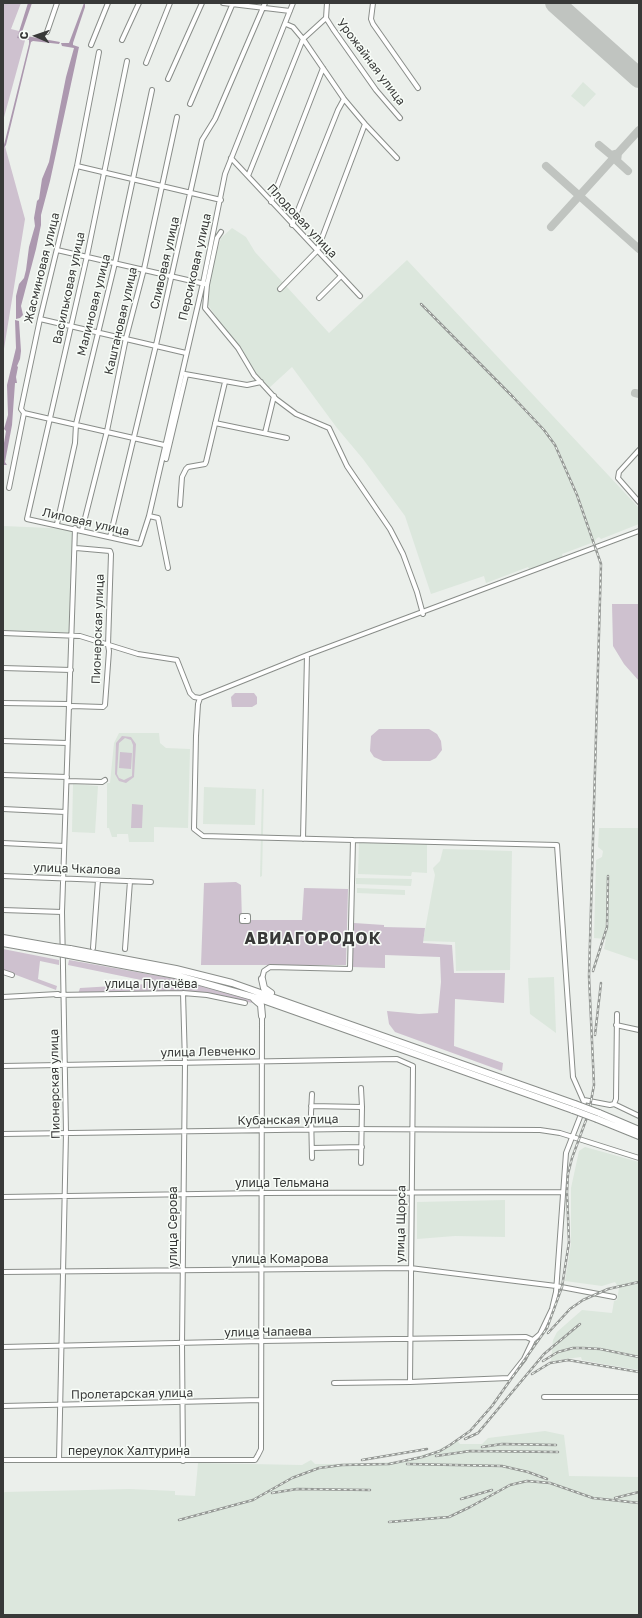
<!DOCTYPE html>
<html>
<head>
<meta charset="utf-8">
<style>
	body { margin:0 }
	#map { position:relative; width:642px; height:1618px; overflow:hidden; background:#ebefeb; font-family:"Golos Text",sans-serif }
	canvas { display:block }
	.frame { position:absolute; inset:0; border:4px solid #383938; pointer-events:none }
	.north { position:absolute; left:16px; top:16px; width:40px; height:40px; -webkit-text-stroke:3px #f8fdf8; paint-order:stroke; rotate:272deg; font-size:11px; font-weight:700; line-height:16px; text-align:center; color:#383938 }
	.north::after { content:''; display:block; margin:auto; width:14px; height:18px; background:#383938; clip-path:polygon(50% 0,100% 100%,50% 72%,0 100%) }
</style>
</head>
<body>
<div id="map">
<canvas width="642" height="1618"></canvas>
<div class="frame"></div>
<div class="north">С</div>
</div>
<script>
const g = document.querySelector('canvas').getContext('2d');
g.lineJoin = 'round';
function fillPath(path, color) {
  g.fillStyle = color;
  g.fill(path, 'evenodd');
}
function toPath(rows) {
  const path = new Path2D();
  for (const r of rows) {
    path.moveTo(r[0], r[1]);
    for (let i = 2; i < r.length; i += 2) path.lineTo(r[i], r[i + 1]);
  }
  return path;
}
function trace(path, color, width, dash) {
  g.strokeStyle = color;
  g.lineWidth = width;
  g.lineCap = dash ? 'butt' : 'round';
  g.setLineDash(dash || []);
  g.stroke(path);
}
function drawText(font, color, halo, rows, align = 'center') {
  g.font = font + ' "Golos Text",sans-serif';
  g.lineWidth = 3;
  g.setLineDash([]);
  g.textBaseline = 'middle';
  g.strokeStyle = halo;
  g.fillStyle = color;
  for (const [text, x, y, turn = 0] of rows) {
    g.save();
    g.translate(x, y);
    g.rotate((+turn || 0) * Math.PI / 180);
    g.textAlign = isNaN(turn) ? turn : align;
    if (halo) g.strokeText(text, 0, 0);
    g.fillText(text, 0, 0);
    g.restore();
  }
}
fillPath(toPath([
	[583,82,596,94,584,107,571,96],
	[232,228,246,237,255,252,329,333,407,260,639,508,639,524,601,539,599,537,597,538,594,542,562,554,563,558,530,571,528,567,486,583,484,576,431,594,405,516,363,459,337,428,292,367,269,388,252,369,206,302,212,268,221,238],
	[3,526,74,529,71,633,3,631],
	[119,733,159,733,160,743,166,748,190,749,188,828,154,827,154,842,129,842,128,834,117,834,117,837,112,837,109,828,107,828,107,783,110,783,114,743],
	[73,784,98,786,95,833,72,832],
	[204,787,256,789,255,825,203,824],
	[262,789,264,789,262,876,260,877],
	[599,828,639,828,639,961,604,949,606,939,594,938,596,860,602,857,603,851,598,847],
	[359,843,427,844,427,873,412,872,411,876,358,874],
	[443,849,512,851,510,970,456,971,455,942,423,941,435,875,433,868,440,861],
	[356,878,412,879,411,886,356,884],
	[357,888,405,890,405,895,357,893],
	[554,977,556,1033,530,1014,528,978],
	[585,1147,639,1162,639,1370,603,1364,582,1360,581,1357,551,1361,553,1340,557,1332,582,1310,612,1313,614,1301,617,1300,619,1288,615,1282,602,1286,565,1281,571,1244,571,1188,579,1151],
	[505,1200,505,1237,455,1236,417,1239,417,1202],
	[545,1431,564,1435,569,1476,639,1477,639,1615,3,1615,3,1493,5,1492,129,1489,175,1491,175,1495,195,1496,198,1463,302,1465,311,1460,315,1464,330,1464,400,1462,436,1451,457,1440,460,1444,482,1444,488,1438]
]), '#dce7dd');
fillPath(toPath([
	[3,3,21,3,11,29,27,33,3,121],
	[3,139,25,219,3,355],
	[612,604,639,604,639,681,624,664,613,646],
	[235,693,254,693,257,697,257,704,252,707,232,707,231,697],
	[379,729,429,729,437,734,441,741,442,750,436,758,430,761,383,761,374,757,370,751,371,736],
	[122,736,131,737,136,744,134,777,126,783,119,781,115,774,116,743],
	[125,738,131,740,133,745,132,776,124,780,119,778,117,774,119,743],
	[120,752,132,753,131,769,119,768],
	[132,804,143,805,142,828,131,828],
	[236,882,241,885,242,922,248,920,302,920,304,888,348,889,346,965,201,965,204,883],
	[354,923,384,925,384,927,425,928,423,943,452,945,454,973,505,973,504,1003,455,999,454,1046,503,1063,502,1071,395,1032,389,1024,387,1011,419,1014,438,1013,441,982,440,957,385,955,385,968,352,967],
	[3,949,59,960,59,965,40,961,38,979,57,986,56,990,3,970],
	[69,960,176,979,250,1000,252,1003,208,993,179,991,125,991,78,994,80,988,147,984,141,980,68,965]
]), '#cec1cf');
fillPath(toPath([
	[28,3,32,3,21,35,60,42,59,44,33,41,31,42,6,145,3,149,29,44,29,40,17,38],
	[84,3,85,3,85,7,73,43,73,45,79,47,50,181,41,215,41,225,36,249,21,306,23,315,20,318,16,319,16,296,19,284,24,278,26,270,29,247,35,226,34,218,37,201,39,199,42,179,49,162,66,77,74,48,62,46,61,43,69,43],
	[15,320,19,321,21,351,20,359,17,366,18,367,16,377,17,383,15,383,12,425,5,462,7,465,4,465,3,469,3,449,6,431,4,429,8,415,7,385,16,348]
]), '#ac98af');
trace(toPath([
	[599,145,611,155,618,153,617,161,628,171],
	[546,166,639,249],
	[551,227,639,130],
	[635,393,639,394]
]), '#c0c4c0', 8);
trace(toPath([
	[555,3,639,78]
]), '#c0c4c0', 20);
const minor = toPath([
	[223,3,290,11],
	[327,3,326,18,333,29,376,90,400,118],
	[373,3,371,19,373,24,418,88],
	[286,24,293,27,303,39,344,99,365,124,397,158],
	[47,32,57,3],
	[122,40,139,3],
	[91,45,108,3],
	[127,61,87,256,27,519,140,544,149,516,203,283,225,174,293,3],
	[146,63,170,3],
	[168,79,202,3],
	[190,104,233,3],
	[231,158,360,296],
	[77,166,221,200],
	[248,176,303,39,326,18],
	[271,202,323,68],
	[292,225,338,110,344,99],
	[221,232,217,238,207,285,205,308,238,348,254,375,276,399,296,414,329,428,347,466,390,529,403,554,417,592,423,614],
	[57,250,205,284],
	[280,289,317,251,365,124],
	[319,298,341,276],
	[40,319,186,353],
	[185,374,247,385,261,382],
	[24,413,164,445],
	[215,423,287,438],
	[265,433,274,396],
	[639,450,619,472,618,478,639,502],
	[166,459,186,375],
	[9,488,24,413,21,409,40,319,77,166,99,52],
	[180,505,182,477,186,469,188,467,205,464,206,462,225,382],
	[149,516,158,518,168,568],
	[57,524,75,443,76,424,115,263,152,90],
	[82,530,107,431,126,338,144,269,177,117],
	[110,537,156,345,202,140,215,119,265,3],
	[3,633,80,636,138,654,177,660,190,693,194,697,200,698],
	[3,668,71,670],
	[3,703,68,704],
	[69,708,72,706,103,707,105,705,109,651,108,645,111,554,110,551,76,548],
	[3,741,67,743],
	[3,775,67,777],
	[67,781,102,782,105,780],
	[3,809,65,812],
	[303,839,307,655],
	[3,843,64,846],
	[3,876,151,882],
	[3,910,62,912],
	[242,916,248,916,248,921,242,921,242,916],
	[93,948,98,880],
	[125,949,130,881],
	[3,972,12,975],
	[262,979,264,971,270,967,350,969,353,840,203,836,194,829,196,736,198,704,200,698,307,655,639,531],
	[56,995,183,993,207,995,245,1003],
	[3,997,58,994],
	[616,1025,639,1030],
	[3,1066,397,1059,413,1066,410,1382],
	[361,1088,362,1107],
	[584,1100,610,1105,614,1104,639,1116],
	[614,1104,616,1099,617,1014],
	[311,1106,362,1107,361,1163],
	[3,1134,344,1129,540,1130,560,1133,639,1158],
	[312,1148,362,1147],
	[312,1158,311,1113,312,1094],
	[3,1197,262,1193,562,1192],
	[3,1272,410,1268,556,1286,614,1297],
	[3,1347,262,1341,526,1337,533,1340],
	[334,1383,410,1382,509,1378,524,1359,533,1340,540,1334,552,1309,556,1292,566,1153,580,1117,584,1102,573,1077,557,845,353,840],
	[544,1397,639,1397],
	[3,1406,261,1400],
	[3,1460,255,1460,258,1455,261,1449,262,1016],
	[59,1460,66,1133,62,912,75,528],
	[183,1461,182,1344,185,1063,183,993]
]);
const highway = toPath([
	[3,938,54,947],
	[3,943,53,952],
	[70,949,176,969,232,983,575,1104],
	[69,955,175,975,260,999,573,1110],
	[262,979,264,988,271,993],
	[254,999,261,1005,262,1016],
	[599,1113,639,1130],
	[597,1119,639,1136]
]);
trace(minor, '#898d89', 6);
trace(highway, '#898d89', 8);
trace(minor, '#fff', 4);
trace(highway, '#fff', 6);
const rail = toPath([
	[593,971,607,927,608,876],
	[595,1035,601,983],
	[548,1333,570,1309,583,1300,608,1289,639,1282],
	[543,1361,558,1352,573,1348,583,1348,600,1349,639,1357],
	[532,1374,550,1363,568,1360,639,1372],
	[465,1439,478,1433,544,1354,580,1324],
	[482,1447,502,1444,556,1445],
	[436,1456,470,1451,558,1452],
	[362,1460,427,1449],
	[407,1464,502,1466,528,1472,547,1479],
	[272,1493,297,1489,370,1490],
	[615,1498,639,1492],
	[461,1499,492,1490],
	[179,1520,253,1500,292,1478,319,1468,342,1465,389,1464,422,1457,440,1451,450,1445,470,1431,492,1406,547,1328,562,1287,569,1242,567,1192,568,1174,572,1158,589,1112,594,1085,589,976,601,564,577,495,555,445,544,430,513,397,421,304],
	[389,1522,449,1517,470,1507,510,1485,527,1481,550,1483,593,1498,639,1503]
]);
trace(rail, '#959895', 2.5);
trace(rail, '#f8fdf8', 1, [3]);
const highwayBridge = toPath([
	[54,947,70,949],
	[53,952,69,955],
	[575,1104,599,1113],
	[573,1110,597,1119]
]);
trace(highwayBridge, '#898d89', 8, []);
trace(highwayBridge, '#fff', 6);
drawText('12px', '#383938', '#f8fdf8', [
	["Урожайная улица",371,62,53],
	["Плодовая улица",302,221,47],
	["Сливовая улица",165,263,-77],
	["Персиковая улица",195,267,-77],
	["Жасминовая улица",42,268,-76],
	["Васильковая улица",69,288,-78],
	["Малиновая улица",94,305,-76],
	["Каштановая улица",121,321,-77],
	["Липовая улица",86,522,13],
	["Пионерская улица",98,629,-88],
	["улица Чкалова",77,869,2],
	["улица Пугачёва",151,984],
	["улица Левченко",208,1052,-1],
	["Пионерская улица",55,1084,-91],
	["Кубанская улица",288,1120,-1],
	["улица Тельмана",282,1183],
	["улица Щорса",401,1224,-89],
	["улица Серова",173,1227,-90],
	["улица Комарова",280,1259],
	["улица Чапаева",268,1332,-1],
	["Пролетарская улица",132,1394,-1],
	["переулок Халтурина",129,1451]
]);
g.letterSpacing = '1px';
drawText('bold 16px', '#383938', '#f8fdf8', [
	["АВИАГОРОДОК",313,939]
]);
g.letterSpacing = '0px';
</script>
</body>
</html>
